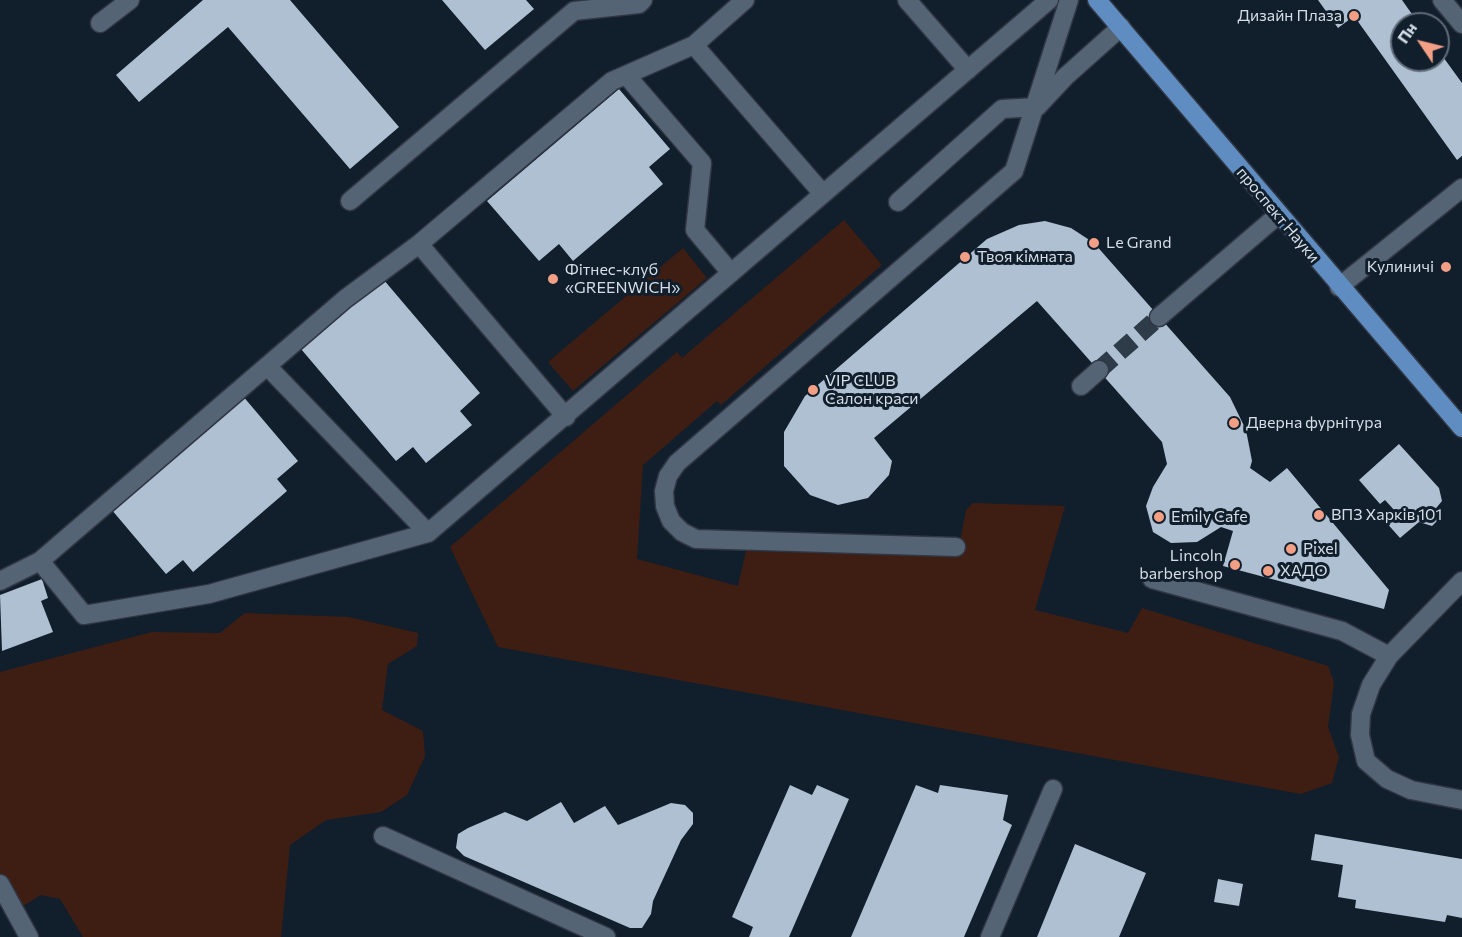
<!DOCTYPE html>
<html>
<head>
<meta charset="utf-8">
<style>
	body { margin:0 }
	#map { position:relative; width:1462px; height:937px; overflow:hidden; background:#111e2c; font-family:Commissioner,sans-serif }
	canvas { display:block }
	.north { position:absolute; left:1390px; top:12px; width:60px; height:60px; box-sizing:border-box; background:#111e2c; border:2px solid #5f6b77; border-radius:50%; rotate:305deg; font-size:16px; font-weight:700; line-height:24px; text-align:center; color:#d5dee8 }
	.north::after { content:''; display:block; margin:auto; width:21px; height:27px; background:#f39f85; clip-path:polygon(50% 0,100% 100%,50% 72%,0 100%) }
</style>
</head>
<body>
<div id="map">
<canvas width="1462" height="937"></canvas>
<div class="north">Пн</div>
</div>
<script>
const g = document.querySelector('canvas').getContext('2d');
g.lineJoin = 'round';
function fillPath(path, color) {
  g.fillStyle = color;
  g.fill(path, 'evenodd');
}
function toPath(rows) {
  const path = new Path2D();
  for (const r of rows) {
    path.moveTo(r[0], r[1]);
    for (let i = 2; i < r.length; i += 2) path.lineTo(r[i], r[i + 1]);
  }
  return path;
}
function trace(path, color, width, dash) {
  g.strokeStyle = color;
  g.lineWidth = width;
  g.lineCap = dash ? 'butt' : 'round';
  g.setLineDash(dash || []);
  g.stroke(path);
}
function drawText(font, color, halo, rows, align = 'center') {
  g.font = font + ' Commissioner,sans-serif';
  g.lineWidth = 6;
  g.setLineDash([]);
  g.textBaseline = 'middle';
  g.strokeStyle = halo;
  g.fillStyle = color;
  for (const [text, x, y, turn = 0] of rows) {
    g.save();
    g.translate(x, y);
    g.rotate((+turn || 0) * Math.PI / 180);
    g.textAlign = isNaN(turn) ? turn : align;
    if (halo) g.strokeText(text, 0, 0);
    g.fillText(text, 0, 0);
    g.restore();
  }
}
fillPath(toPath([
	[844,220,882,265,721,405,717,401,643,465,637,559,738,586,746,551,957,557,966,510,973,503,1065,506,1035,610,1128,633,1142,608,1328,666,1334,682,1328,727,1339,757,1332,783,1301,794,498,647,450,547,677,352,682,358],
	[683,248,707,278,573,391,548,362],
	[245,613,349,617,418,633,417,646,388,664,382,710,423,731,425,756,407,795,381,812,326,820,290,845,281,937,83,937,60,899,41,895,15,911,0,884,0,672,152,632,220,633]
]), '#3e1e13');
fillPath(toPath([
	[203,0,290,0,399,127,350,169,228,27,139,102,116,75],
	[442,0,526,0,534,9,485,50],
	[1318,0,1402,0,1419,24,1402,24,1402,60,1438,60,1438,50,1462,83,1462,156,1457,160,1354,16,1338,28],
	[619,89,670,149,649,167,663,184,573,261,559,244,539,261,487,201],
	[1045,221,1071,228,1094,243,1230,397,1246,430,1252,461,1250,468,1270,482,1287,468,1389,590,1384,609,1223,566,1233,531,1221,527,1197,542,1171,543,1153,532,1146,506,1153,487,1167,464,1162,442,1037,301,874,438,892,461,889,475,868,498,838,505,810,495,784,466,784,432,805,396,987,239,1019,225],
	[383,279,480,393,460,411,472,425,426,463,413,447,396,461,301,349,282,358],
	[242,395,298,461,277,479,287,491,193,572,183,560,166,574,111,509],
	[1399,444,1439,488,1442,501,1437,507,1440,513,1439,519,1432,526,1419,522,1400,538,1384,520,1395,511,1385,500,1380,504,1359,480],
	[42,579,48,598,41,601,53,632,2,651,0,595],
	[790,785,812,795,817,785,849,799,789,937,749,937,753,927,732,917],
	[916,785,938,793,940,785,1008,795,1003,820,1012,825,964,937,851,937],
	[561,802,574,823,605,806,618,825,671,803,685,805,693,813,693,824,681,840,653,901,651,914,642,928,630,928,464,856,456,848,458,834,468,828,505,812,527,821],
	[1315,834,1462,859,1462,918,1447,915,1445,922,1355,908,1356,900,1338,897,1343,865,1311,860],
	[1075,844,1146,873,1119,937,1037,937],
	[1218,879,1243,884,1239,906,1214,902]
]), '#afc0d3');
trace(toPath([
	[1099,370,1159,317]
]), '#2e3b48', 18, [18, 9]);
const minor = toPath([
	[907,0,968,70],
	[1442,0,1462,24],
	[100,23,130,0],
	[694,45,823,194],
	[626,75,702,163,695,230,731,273],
	[350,201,574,11,639,4,643,0],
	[898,202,1002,109,1037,107,1065,77,1121,27],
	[419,244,566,417],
	[1339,287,1462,188],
	[1159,317,1278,215],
	[267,366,428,533],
	[1081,386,1099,370],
	[956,547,696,539,682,532,671,521,665,506,664,491,668,476,677,463,1014,171,1069,0],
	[40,561,84,615,209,594,428,533,1049,0],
	[1152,579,1342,631,1389,656],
	[0,581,40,561,345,299,419,244,612,81,694,45,745,0],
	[1462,581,1389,656,1371,685,1361,714,1360,735,1366,761,1387,779,1411,790,1462,800],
	[383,836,606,937],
	[0,884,29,937],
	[990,937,1053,789]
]);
const major = toPath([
	[1097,0,1462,428]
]);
trace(minor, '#303643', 21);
trace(major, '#303643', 21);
trace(minor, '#556475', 18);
trace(major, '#5f8dc1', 18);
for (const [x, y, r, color] of [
	[1354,16,6,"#f39f85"],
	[1094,243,6,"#f39f85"],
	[965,257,6,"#f39f85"],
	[1446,267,6,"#f39f85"],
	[553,279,6,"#f39f85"],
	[813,390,6,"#f39f85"],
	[1234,423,6,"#f39f85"],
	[1319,515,6,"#f39f85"],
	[1159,517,6,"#f39f85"],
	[1291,549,6,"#f39f85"],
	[1235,565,6,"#f39f85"],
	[1268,571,6,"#f39f85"]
]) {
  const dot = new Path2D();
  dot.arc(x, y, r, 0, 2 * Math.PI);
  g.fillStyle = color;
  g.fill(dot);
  trace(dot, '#111e2c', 2);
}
drawText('16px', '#d5dee8', '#111e2c', [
	["Дизайн Плаза",1342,16,"right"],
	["Le Grand",1106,243],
	["Твоя кімната",977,257],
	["Кулиничі",1434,267,"right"],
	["Фітнес-клуб",565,270],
	["«GREENWICH»",565,288],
	["VIP CLUB",825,381],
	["Салон краси",825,399],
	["Дверна фурнітура",1246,423],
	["ВПЗ Харків 101",1331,515],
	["Emily Cafe",1171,517],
	["Pixel",1303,549],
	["Lincoln",1223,556,"right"],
	["barbershop",1223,574,"right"],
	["ХАДО",1280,571]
], 'left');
drawText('16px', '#d5dee8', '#111e2c', [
	["проспект Науки",1278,215,50]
]);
</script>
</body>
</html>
